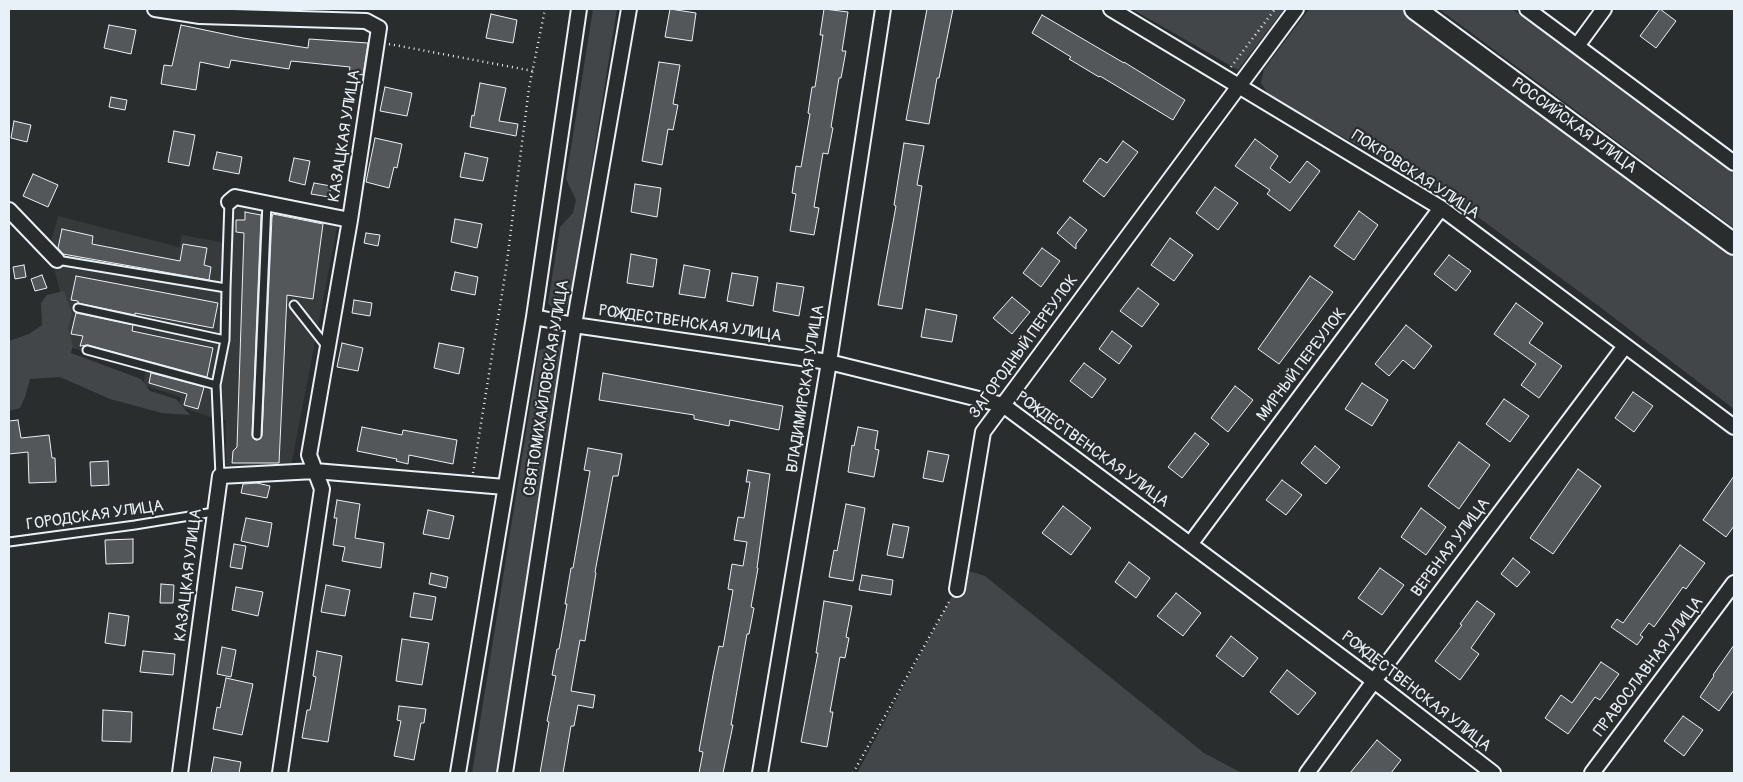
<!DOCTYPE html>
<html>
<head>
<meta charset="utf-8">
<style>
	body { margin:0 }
	#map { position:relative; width:1743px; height:782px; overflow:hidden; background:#2a2d2e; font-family:Pangolin,sans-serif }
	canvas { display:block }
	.frame { position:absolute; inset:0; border:10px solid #e8f1f8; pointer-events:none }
</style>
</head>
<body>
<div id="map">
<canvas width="1743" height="782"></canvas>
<div class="frame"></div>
</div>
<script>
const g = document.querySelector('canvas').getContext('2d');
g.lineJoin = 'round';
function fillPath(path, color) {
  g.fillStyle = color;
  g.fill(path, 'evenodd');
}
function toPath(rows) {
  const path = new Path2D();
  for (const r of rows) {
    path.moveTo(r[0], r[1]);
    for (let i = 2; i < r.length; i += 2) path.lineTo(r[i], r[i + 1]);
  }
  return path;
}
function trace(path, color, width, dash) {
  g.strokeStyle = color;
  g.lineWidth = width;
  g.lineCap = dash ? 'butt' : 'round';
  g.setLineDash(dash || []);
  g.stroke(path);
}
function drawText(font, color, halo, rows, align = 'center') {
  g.font = font + ' Pangolin,sans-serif';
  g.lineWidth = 4.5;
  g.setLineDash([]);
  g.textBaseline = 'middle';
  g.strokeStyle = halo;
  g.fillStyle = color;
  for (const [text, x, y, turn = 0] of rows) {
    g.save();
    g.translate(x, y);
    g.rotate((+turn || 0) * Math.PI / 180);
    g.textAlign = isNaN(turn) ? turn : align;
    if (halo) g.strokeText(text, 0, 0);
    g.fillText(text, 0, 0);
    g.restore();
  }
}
fillPath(toPath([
	[232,203,338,223,291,466,226,465,226,420,207,416,179,406,181,397,143,385,146,369,66,346,62,299,49,249,58,216,179,247,182,235,231,244]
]), '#363a3b');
fillPath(toPath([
	[593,9,617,9,570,301,563,310,555,312,548,303,560,227,573,213,576,200,566,179],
	[1132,9,1284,9,1238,70],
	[1309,9,1403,9,1734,255,1734,409,1596,304,1444,192,1271,98,1261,83,1264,69],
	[1439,9,1512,9,1734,174,1734,228],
	[64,291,72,313,68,328,73,345,71,353,141,379,150,391,176,399,190,415,162,413,110,399,60,377,30,379,25,397,20,408,9,411,9,341,29,334,42,325,41,303,47,295],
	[569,341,545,471,497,773,472,773,539,350],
	[966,570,985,576,1204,753,1242,773,857,773]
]), '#424648');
const building = toPath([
	[670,9,696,13,692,41,665,37,670,9],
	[824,9,848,12,842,51,846,51,841,78,839,78,831,127,833,128,828,154,823,153,814,207,819,208,814,235,790,231,796,194,792,193,796,166,801,167,810,114,808,113,812,87,815,87,823,35,820,35,824,9],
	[927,9,953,9,939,78,937,78,929,124,906,120,927,9],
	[1660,9,1676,21,1656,48,1640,36,1660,9],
	[491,14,517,20,513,43,486,38,491,14],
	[1042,15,1124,63,1124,62,1185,100,1173,120,1100,76,1099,77,1069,59,1071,57,1032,33,1042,15],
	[109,25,136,30,131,54,104,48,109,25],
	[181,25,243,38,308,48,309,39,368,43,363,75,349,73,350,67,291,61,289,69,231,60,229,68,200,62,196,90,161,84,164,65,172,66,181,25],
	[659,62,680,65,673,104,678,105,673,130,668,129,662,165,642,161,659,62],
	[480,83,506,88,499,121,518,124,516,136,470,127,472,115,474,116,480,83],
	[385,87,412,93,407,116,380,111,385,87],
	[111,97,127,100,125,110,109,107,111,97],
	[14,121,31,125,27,142,11,138,14,121],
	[174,131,195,135,189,166,168,162,174,131],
	[375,138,402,144,397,168,394,167,389,188,366,182,375,138],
	[1255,139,1278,156,1270,168,1290,183,1307,161,1320,171,1290,211,1267,194,1270,190,1235,166,1255,139],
	[1123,141,1138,152,1104,197,1083,181,1100,158,1107,163,1123,141],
	[904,143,924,146,917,185,922,186,902,309,878,305,896,206,894,205,904,143],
	[217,152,242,157,239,174,213,169,217,152],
	[465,153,488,158,483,181,460,177,465,153],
	[294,158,310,161,305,185,289,181,294,158],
	[33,174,58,185,48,207,23,196,33,174],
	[314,183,331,186,329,197,311,194,314,183],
	[635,184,661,188,657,217,631,212,635,184],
	[1215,187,1238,203,1218,230,1196,213,1215,187],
	[1359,211,1378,225,1354,260,1334,246,1359,211],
	[245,212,261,215,252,435,253,438,256,440,260,439,262,435,272,217,273,214,323,224,313,299,287,295,279,463,232,463,233,451,237,447,244,233,236,232,236,220,245,220,245,212],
	[1070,217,1087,230,1076,244,1076,249,1057,233,1070,217],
	[455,219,482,224,477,248,451,242,455,219],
	[62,229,93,236,92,244,180,261,183,244,207,248,204,265,211,267,209,280,63,254,58,248,62,229],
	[366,233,380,235,378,246,364,243,366,233],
	[1170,238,1193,255,1174,281,1151,265,1170,238],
	[1042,248,1060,261,1041,287,1023,273,1042,248],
	[631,254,657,259,653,287,627,283,631,254],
	[1449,255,1471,271,1456,291,1434,274,1449,255],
	[24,265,26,277,15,279,13,267,24,265],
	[684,265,710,270,705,298,679,294,684,265],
	[455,272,478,277,475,295,451,290,455,272],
	[732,273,758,277,753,306,727,301,732,273],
	[42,275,47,288,35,291,31,279,42,275],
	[76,276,218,303,213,328,135,313,135,315,78,303,78,301,71,300,76,276],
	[1310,276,1333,292,1279,364,1258,349,1310,276],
	[777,283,804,287,799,316,773,311,777,283],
	[1138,288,1159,304,1142,327,1120,311,1138,288],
	[1012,297,1030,312,1012,334,993,318,1012,297],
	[354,300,372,303,370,316,352,313,354,300],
	[1516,303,1543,323,1529,343,1562,366,1539,398,1521,385,1536,364,1494,334,1516,303],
	[926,309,957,315,952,342,921,337,926,309],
	[76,313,133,325,132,331,213,348,207,377,88,345,80,346,83,336,71,334,76,313],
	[1406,325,1432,346,1414,369,1403,360,1389,376,1375,364,1406,325],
	[1112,331,1132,346,1119,364,1099,349,1112,331],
	[342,343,363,348,358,371,337,367,342,343],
	[439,343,464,348,459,374,434,368,439,343],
	[1084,363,1106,379,1092,398,1070,381,1084,363],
	[151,373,204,387,198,409,184,405,187,394,149,383,151,373],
	[603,373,783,406,779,430,730,420,729,426,694,419,694,415,599,400,603,373],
	[1362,383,1388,400,1372,426,1345,409,1362,383],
	[1235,386,1253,400,1228,432,1211,418,1235,386],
	[1633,392,1653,406,1634,432,1615,418,1633,392],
	[1504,399,1529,416,1510,442,1486,424,1504,399],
	[18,420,21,438,49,435,52,458,55,458,56,482,29,483,28,452,9,454,9,421,18,420],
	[362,427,402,435,403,430,457,440,453,464,409,455,408,464,396,461,397,459,357,451,362,427],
	[858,427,878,431,875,449,879,450,874,477,848,472,852,445,854,446,858,427],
	[1195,433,1209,444,1182,478,1168,467,1195,433],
	[1459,442,1490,465,1459,509,1428,486,1459,442],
	[1315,446,1340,467,1326,484,1301,463,1315,446],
	[588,448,622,454,618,476,613,476,595,572,596,573,585,641,580,640,571,691,595,695,593,708,578,705,574,726,571,726,563,773,540,773,549,722,547,721,556,676,552,675,557,649,559,649,567,604,565,604,571,568,573,568,590,471,584,470,588,448],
	[928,451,949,455,943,482,923,478,928,451],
	[108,461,109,485,91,486,90,462,108,461],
	[1578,469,1601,486,1553,554,1530,538,1578,469],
	[748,470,770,474,757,568,758,568,751,607,754,608,749,634,747,634,731,725,733,725,723,773,699,773,703,752,699,751,713,675,719,646,723,647,733,590,728,589,732,564,743,566,747,542,734,540,738,517,744,518,750,482,746,482,748,470],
	[1734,476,1734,526,1726,537,1703,520,1734,476],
	[1282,480,1302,495,1286,515,1266,500,1282,480],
	[257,483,270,486,267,498,241,493,243,484,257,483],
	[337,500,360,504,355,538,384,543,381,568,342,561,345,547,333,545,337,518,334,518,337,500],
	[846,504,865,508,853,581,829,577,834,550,837,551,846,504],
	[1063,506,1091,528,1071,555,1042,533,1063,506],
	[1421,508,1446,527,1426,555,1401,537,1421,508],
	[428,510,454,516,449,539,423,534,428,510],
	[246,518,272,523,268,547,241,541,246,518],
	[893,524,909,527,903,558,887,555,893,524],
	[133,539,133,563,106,564,105,540,133,539],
	[234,544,246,546,242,569,230,567,234,544],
	[1680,545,1705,563,1686,589,1683,587,1654,627,1649,623,1640,635,1643,637,1637,645,1611,627,1617,619,1623,623,1680,545],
	[1513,558,1530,572,1517,587,1501,574,1513,558],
	[1129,562,1150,578,1136,598,1115,582,1129,562],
	[1380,568,1404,585,1382,615,1358,598,1380,568],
	[431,573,448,577,446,588,429,584,431,573],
	[862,575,893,580,891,595,859,590,862,575],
	[161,584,174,585,173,603,160,603,161,584],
	[326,585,350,590,345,616,321,612,326,585],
	[236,587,263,592,258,616,232,610,236,587],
	[414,593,436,597,432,620,410,617,414,593],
	[1176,593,1201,613,1183,636,1157,616,1176,593],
	[824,601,852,606,846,637,849,638,845,658,840,657,830,712,833,712,827,747,801,742,818,653,816,653,824,601],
	[1477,601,1495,614,1471,648,1479,654,1460,680,1435,661,1462,625,1460,624,1477,601],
	[109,613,129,616,125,646,105,643,109,613],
	[1231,636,1258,658,1243,677,1216,656,1231,636],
	[402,639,429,643,422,685,396,681,402,639],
	[1734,645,1734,690,1719,711,1700,697,1714,676,1713,675,1734,645],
	[222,647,236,650,231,677,217,674,222,647],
	[143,651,175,654,173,675,140,672,143,651],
	[317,651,342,656,328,742,302,738,307,710,310,710,316,677,313,676,317,651],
	[1601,662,1619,674,1600,700,1595,697,1568,734,1545,718,1561,695,1572,703,1601,662],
	[1287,670,1316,693,1298,715,1270,692,1287,670],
	[226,678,253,684,242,735,213,729,217,707,220,708,226,678],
	[399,706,426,709,424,723,421,723,414,760,394,756,401,721,397,720,399,706],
	[103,710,132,712,131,742,102,741,103,710],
	[1683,716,1703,730,1684,756,1664,741,1683,716],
	[1377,740,1401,760,1391,773,1350,773,1377,740],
	[214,757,241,762,239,773,211,773,214,757]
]);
fillPath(building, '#535759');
trace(building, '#e8f1f8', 1);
const service = toPath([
	[57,260,226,288,229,202],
	[294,305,327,347],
	[78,308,225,340],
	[87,350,216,385],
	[257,435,267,203],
	[220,476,216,385,225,340,226,288],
	[9,542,135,525,214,512]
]);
const minor = toPath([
	[155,9,200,16,366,21,379,28,350,220,309,455,322,489,280,773],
	[1111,9,1441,208,1734,427],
	[1527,9,1734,163],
	[1577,46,1604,9],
	[229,202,235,197,350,220],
	[9,210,57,260],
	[534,317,574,325,829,362,1003,405,1374,681,1493,773],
	[1191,543,1441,208],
	[957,589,983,432,1296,9],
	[180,773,220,476,315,471,505,487],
	[458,773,534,317,579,9],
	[505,773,574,325,629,9],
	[760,773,829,362,883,9],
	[1307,773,1374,681,1625,346],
	[1592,773,1734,583]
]);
const secondary = toPath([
	[1415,9,1734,244]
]);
trace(service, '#e8f1f8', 11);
trace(minor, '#e8f1f8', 18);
trace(secondary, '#e8f1f8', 24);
trace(toPath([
	[389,44,533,71],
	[1231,67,1275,9],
	[473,473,506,269,529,88,545,9],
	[853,773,950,600]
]), '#e8f1f8', 2.5, [1, 4]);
trace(service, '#2a2d2e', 7);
trace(minor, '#2a2d2e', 14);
trace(secondary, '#2a2d2e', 20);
drawText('16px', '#e8f1f8', '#2a2d2e', [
	["РОССИЙСКАЯ УЛИЦА",1574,126,36],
	["КАЗАЦКАЯ УЛИЦА",345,136,-81],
	["ПОКРОВСКАЯ УЛИЦА",1415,175,33],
	["РОЖДЕСТВЕНСКАЯ УЛИЦА",690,324,8],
	["ЗАГОРОДНЫЙ ПЕРЕУЛОК",1024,347,-54],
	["МИРНЫЙ ПЕРЕУЛОК",1302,365,-53],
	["СВЯТОМИХАЙЛОВСКАЯ УЛИЦА",547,388,-81],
	["ВЛАДИМИРСКАЯ УЛИЦА",806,389,-81],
	["РОЖДЕСТВЕНСКАЯ УЛИЦА",1092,450,36],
	["ГОРОДСКАЯ УЛИЦА",95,516,-8],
	["ВЕРБНАЯ УЛИЦА",1451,548,-53],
	["КАЗАЦКАЯ УЛИЦА",189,575,-83],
	["ПРАВОСЛАВНАЯ УЛИЦА",1649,667,-53],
	["РОЖДЕСТВЕНСКАЯ УЛИЦА",1416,692,38]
]);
</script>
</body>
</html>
